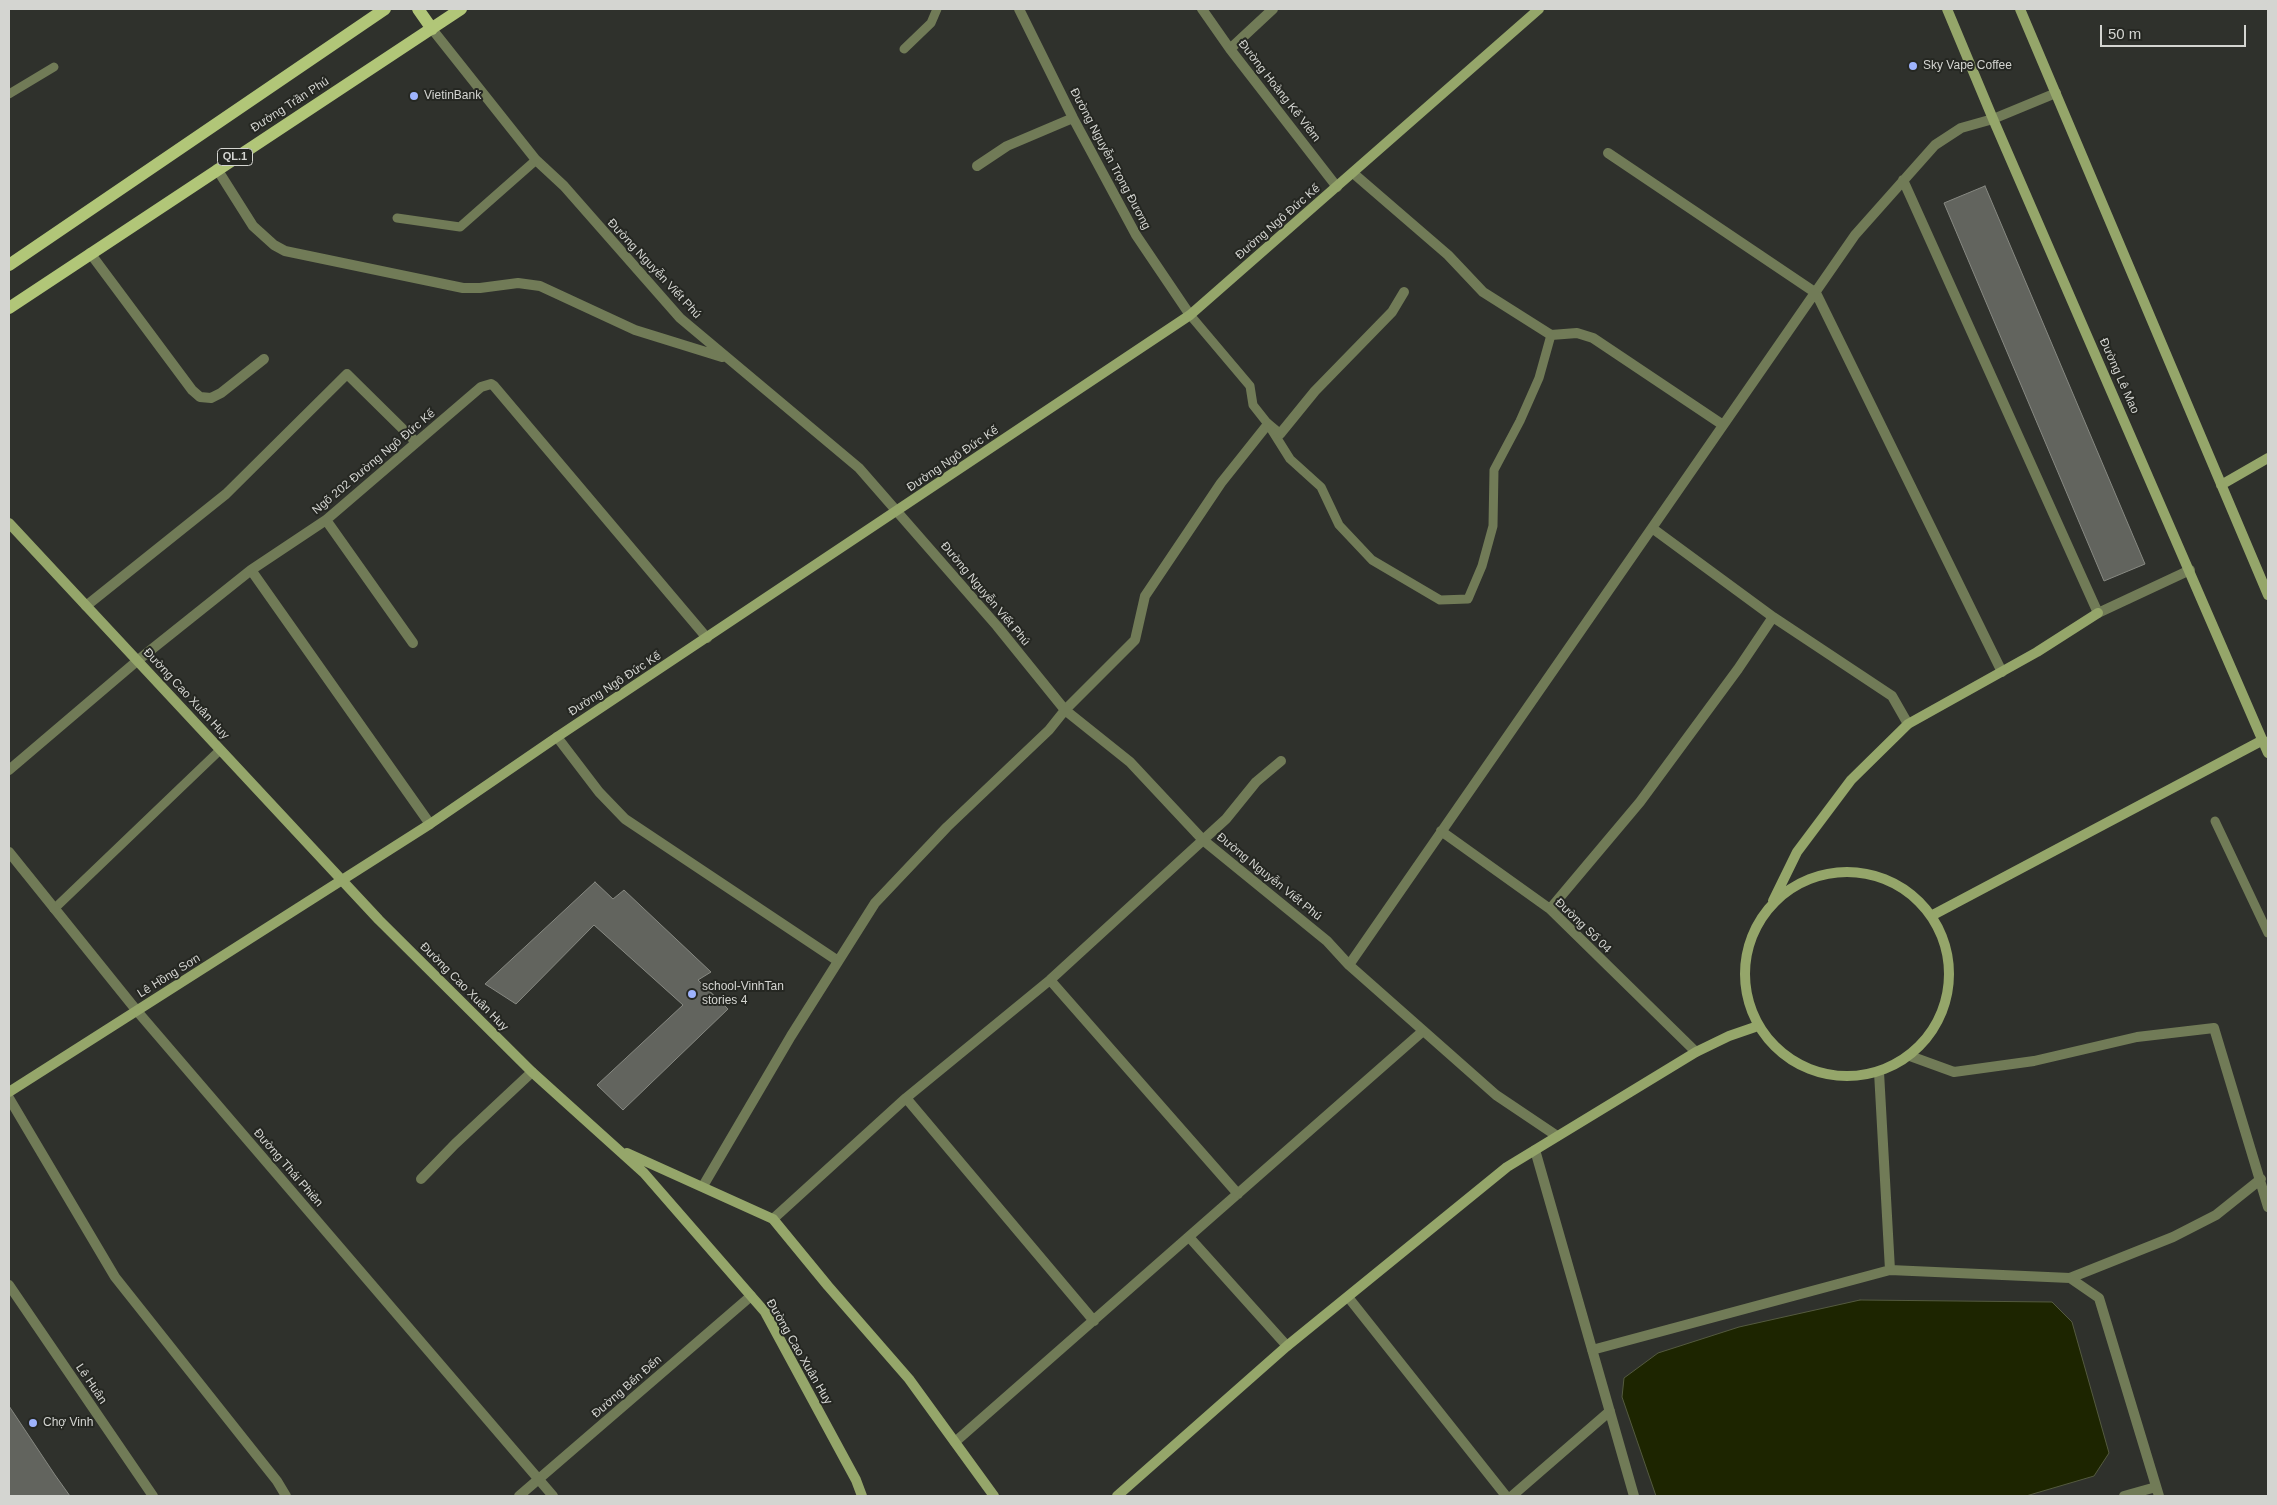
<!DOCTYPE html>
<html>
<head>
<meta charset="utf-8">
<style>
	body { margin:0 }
	#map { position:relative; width:2277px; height:1505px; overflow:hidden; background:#2f312c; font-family:Helvetica,sans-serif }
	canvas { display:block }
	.frame { position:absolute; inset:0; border:10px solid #d4d5d1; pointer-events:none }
	.scale { position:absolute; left:2100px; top:25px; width:146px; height:22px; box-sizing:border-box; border:2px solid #d4d5d1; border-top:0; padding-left:6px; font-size:15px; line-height:18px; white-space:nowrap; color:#d4d5d1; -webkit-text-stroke:4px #252722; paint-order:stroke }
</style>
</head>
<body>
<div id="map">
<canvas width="2277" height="1505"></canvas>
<div class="frame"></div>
<div class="scale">50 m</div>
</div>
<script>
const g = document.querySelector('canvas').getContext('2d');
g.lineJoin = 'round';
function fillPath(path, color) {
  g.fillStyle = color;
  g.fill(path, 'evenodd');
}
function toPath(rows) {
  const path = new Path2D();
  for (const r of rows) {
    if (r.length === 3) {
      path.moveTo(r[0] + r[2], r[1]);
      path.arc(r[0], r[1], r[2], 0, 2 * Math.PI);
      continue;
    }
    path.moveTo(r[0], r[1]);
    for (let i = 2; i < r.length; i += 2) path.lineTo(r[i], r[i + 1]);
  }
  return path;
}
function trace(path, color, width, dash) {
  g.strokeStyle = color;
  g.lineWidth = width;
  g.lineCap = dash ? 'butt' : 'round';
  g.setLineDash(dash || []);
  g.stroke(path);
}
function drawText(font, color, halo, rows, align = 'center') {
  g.font = font + ' Helvetica,sans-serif';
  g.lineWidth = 4;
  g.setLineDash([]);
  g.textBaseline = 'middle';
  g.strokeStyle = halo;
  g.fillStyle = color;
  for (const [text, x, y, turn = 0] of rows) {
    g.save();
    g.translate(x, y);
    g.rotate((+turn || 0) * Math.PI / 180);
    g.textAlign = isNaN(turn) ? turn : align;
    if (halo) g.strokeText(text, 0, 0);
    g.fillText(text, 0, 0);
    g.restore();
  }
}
const water = toPath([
	[1860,1300,2052,1302,2072,1322,2109,1453,2094,1476,2026,1496,1656,1496,1622,1397,1624,1378,1658,1353,1739,1327,1860,1300]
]);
fillPath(water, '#1d2500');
trace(water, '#545a3f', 1);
const building = toPath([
	[1985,186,2145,564,2104,581,1944,203,1985,186],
	[595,882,613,899,624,890,711,972,698,980,728,1009,623,1110,597,1085,683,1005,594,925,516,1004,485,984,595,882],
	[9,1406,55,1475,70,1496,9,1496,9,1406]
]);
fillPath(building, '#62645e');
trace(building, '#878982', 1);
trace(toPath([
	[904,49,931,23,937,9],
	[9,94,54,67],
	[397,218,460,227,536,160],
	[1190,315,1250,386,1253,405,1268,424,1290,459,1321,487,1339,525,1372,560,1440,600,1468,599,1482,566,1493,526,1494,470,1520,421,1539,378,1551,335],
	[2215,821,2268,933],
	[54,909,220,750]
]), '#717b57', 9);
trace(toPath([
	[1019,9,1073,118,1136,235,1190,315],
	[1202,9,1230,49,1337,187],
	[432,29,536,160,564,186,680,318,859,468,997,626,1065,710,1130,762,1203,840,1327,941,1349,965,1496,1095,1557,1136],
	[1230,49,1273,9],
	[1608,153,1816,293,2002,672],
	[977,166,1007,146,1073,118],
	[217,169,253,226,274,245,285,251,463,288,480,288,518,283,540,286,635,330,722,357],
	[1353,173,1448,255,1483,292,1551,335,1577,333,1593,338,1723,425],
	[1903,180,2098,613,2190,570],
	[90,253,192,390,200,397,211,398,221,393,264,359],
	[326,520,413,643],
	[1652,528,1773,617,1892,696,1908,724],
	[86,606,226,494,347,374,416,442],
	[557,737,599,792,625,819,838,961],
	[9,770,137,661,251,570],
	[430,824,251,570,326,520,481,387,491,384,494,386,707,638],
	[1441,831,1550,909,1696,1052],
	[9,852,137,1011,553,1496],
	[1550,909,1640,802,1738,669,1773,617],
	[1349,965,1855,235,1935,145,1961,128,1993,119,2056,93],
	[1050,980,1238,1194],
	[1910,1056,1954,1072,2034,1061,2137,1037,2214,1028,2268,1207],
	[1879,1072,1890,1270],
	[9,1098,115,1277,277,1481,286,1496],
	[906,1098,1094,1321],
	[1535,1150,1634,1496],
	[421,1179,455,1144,532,1072],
	[703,1186,791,1036,875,903,947,827,1049,730,1065,710,1135,640,1145,596,1221,483,1268,424,1280,434,1315,391,1392,312,1404,292],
	[773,1219,906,1098,1050,980,1226,819,1256,782,1281,761],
	[1189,1237,1287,1346],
	[2070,1278,2099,1298,2159,1496],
	[9,1285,153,1496],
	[1348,1297,1506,1496],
	[1592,1350,1890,1270,2070,1278,2173,1237,2216,1215,2261,1179],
	[955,1442,1423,1031],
	[519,1496,751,1296],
	[1512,1496,1610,1411],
	[2124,1496,2156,1487]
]), '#717b57', 10);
trace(toPath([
	[1947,9,1993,119,2268,753],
	[2020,9,2268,595],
	[2221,485,2268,458],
	[9,523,379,920,532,1072,644,1173,765,1312,856,1480,862,1496],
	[1847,974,102],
	[1773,901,1797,852,1851,780,1908,724,2037,652,2098,613],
	[1931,916,2263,740],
	[9,1092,430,824,557,737,1190,315,1539,9],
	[627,1153,773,1219,828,1286,909,1379,994,1496],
	[1117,1496,1287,1346,1507,1167,1696,1052,1729,1036,1758,1026]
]), '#95a66a', 10);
trace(toPath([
	[418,9,432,29],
	[9,265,385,9],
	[9,308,461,9]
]), '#b1c678', 12);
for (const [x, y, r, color] of [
	[1913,66,5,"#9eb3fd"],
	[414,96,5,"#9eb3fd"],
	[692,994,5,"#9eb3fd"],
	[33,1423,5,"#9eb3fd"]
]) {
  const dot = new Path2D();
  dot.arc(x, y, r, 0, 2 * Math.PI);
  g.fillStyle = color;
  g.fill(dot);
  trace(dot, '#252722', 2);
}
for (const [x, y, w] of [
	[235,157,35]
]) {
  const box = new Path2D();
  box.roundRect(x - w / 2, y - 8.5, w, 17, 4);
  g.fillStyle = '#252722';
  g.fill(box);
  trace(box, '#d4d5d1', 1);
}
drawText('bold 11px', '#d4d5d1', null, [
	["QL.1",235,157]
]);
drawText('12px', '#d4d5d1', '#252722', [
	["Sky Vape Coffee",1923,66],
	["VietinBank",424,96],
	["school-VinhTan",702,987],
	["stories 4",702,1001],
	["Chợ Vinh",43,1423]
], 'left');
drawText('12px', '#d4d5d1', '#252722', [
	["Đường Hoàng Kế Viêm",1279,91,52],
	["Đường Trần Phú",290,105,-33],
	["Đường Nguyễn Trọng Đương",1110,159,62],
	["Đường Ngô Đức Kế",1278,222,-41],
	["Đường Nguyễn Viết Phú",654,269,47],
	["Đường Lê Mao",2119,376,66],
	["Đường Ngô Đức Kế",953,459,-34],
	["Ngõ 202 Đường Ngô Đức Kế",374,462,-40],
	["Đường Nguyễn Viết Phú",985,594,50],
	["Đường Ngô Đức Kế",615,684,-33],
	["Đường Cao Xuân Huy",186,694,47],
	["Đường Nguyễn Viết Phú",1269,877,39],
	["Đường Số 04",1583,926,44],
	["Lê Hồng Sơn",169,976,-32],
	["Đường Cao Xuân Huy",464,987,45],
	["Đường Thái Phiên",288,1168,49],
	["Đường Cao Xuân Huy",799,1352,60],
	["Lê Huân",91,1384,56],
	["Đường Bến Đến",627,1387,-41]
]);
</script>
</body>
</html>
